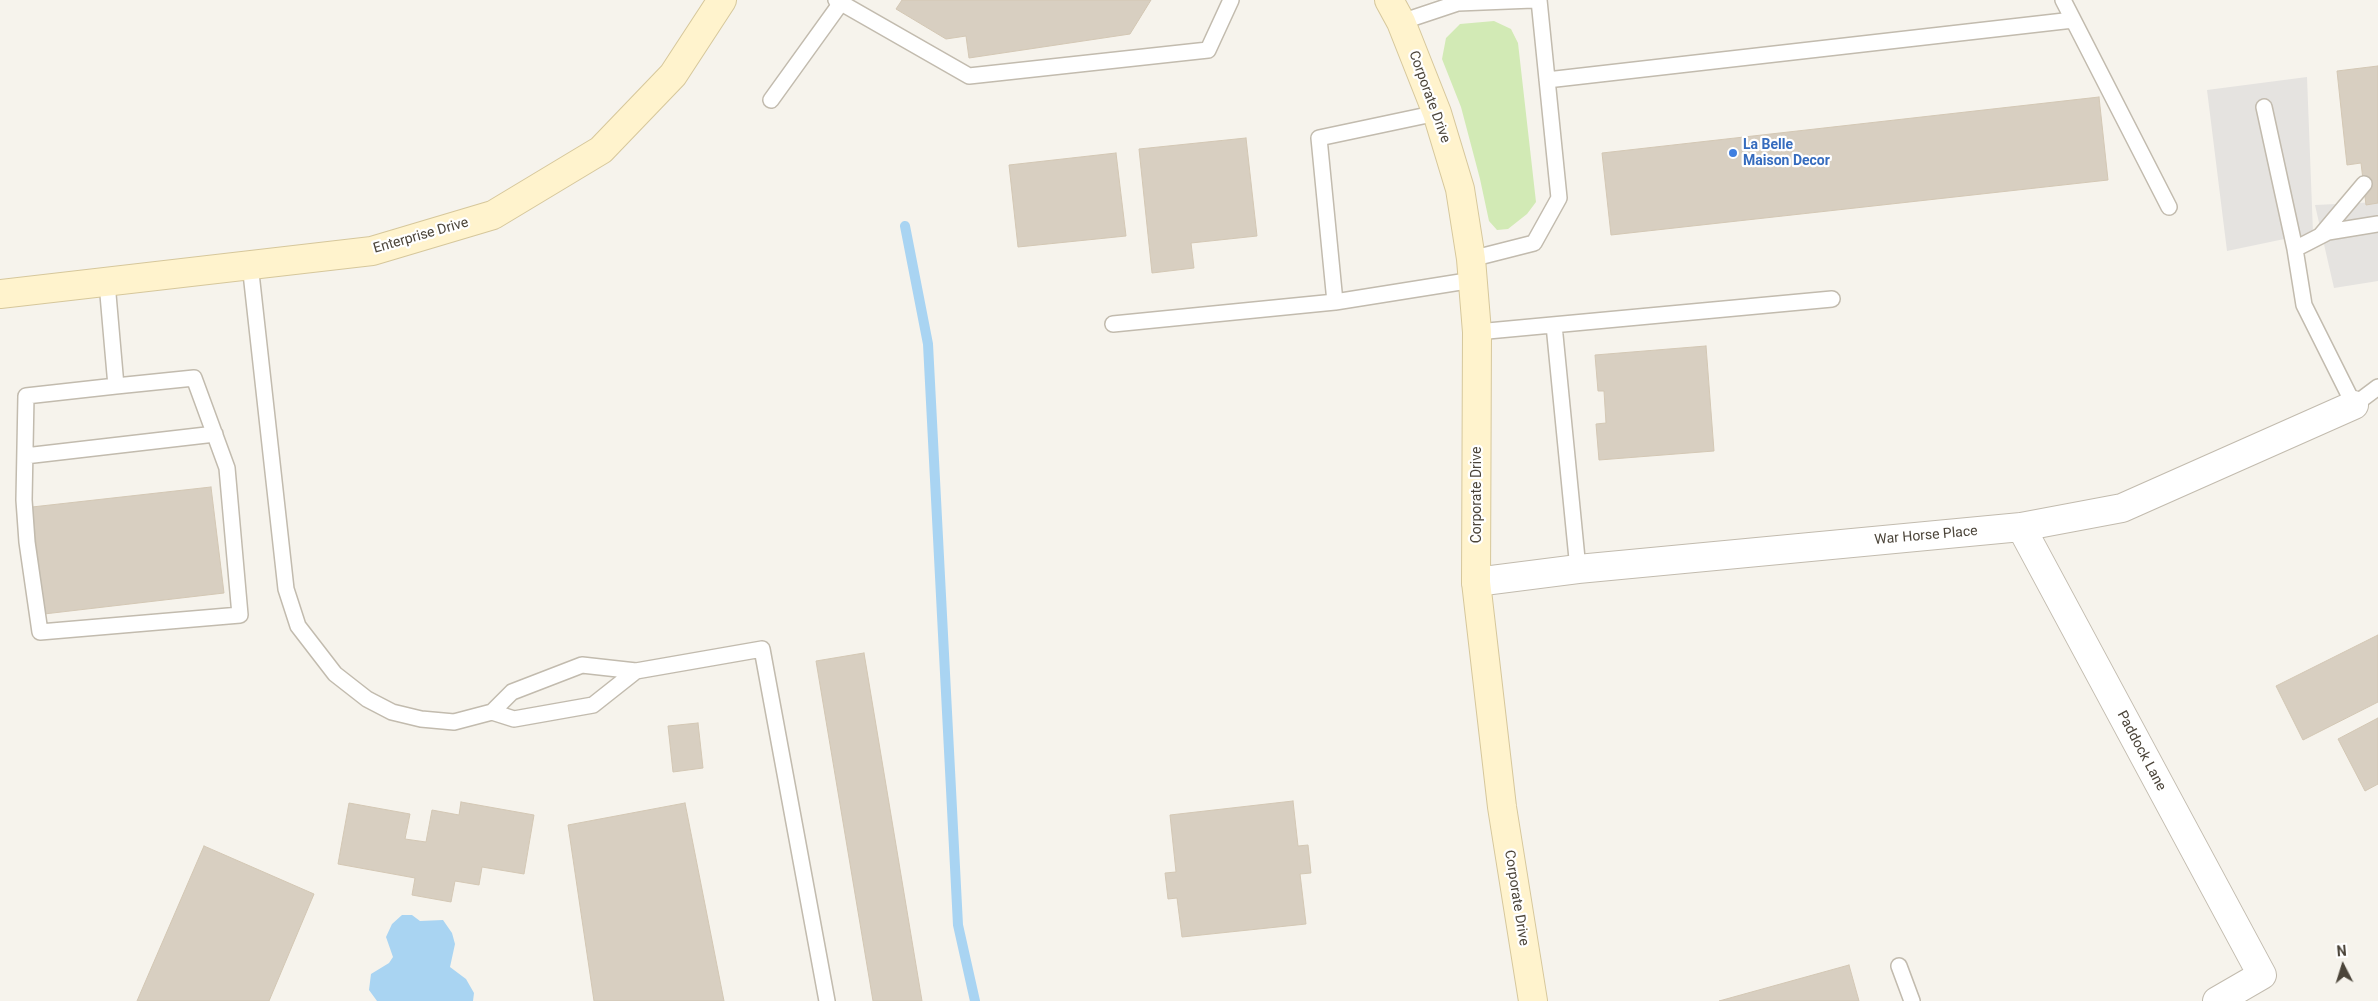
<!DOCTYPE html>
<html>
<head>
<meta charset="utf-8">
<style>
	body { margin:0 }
	#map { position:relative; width:2378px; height:1001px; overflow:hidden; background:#f6f3ec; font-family:Roboto,sans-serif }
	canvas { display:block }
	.north { position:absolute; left:2318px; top:941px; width:50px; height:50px; -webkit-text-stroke:4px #fff; paint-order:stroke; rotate:355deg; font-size:14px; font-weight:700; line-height:20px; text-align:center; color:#4b4439 }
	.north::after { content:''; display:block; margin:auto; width:18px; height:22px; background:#4b4439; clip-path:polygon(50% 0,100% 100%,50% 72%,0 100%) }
</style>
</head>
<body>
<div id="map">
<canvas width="2378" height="1001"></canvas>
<div class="north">N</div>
</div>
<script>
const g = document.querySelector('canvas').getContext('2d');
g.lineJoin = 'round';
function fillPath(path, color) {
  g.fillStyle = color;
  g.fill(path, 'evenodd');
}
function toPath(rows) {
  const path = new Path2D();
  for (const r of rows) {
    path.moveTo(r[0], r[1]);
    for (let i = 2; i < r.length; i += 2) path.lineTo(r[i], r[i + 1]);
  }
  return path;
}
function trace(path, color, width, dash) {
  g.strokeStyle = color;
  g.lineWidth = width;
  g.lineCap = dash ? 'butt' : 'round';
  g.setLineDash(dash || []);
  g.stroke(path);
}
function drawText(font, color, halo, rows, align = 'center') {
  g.font = font + ' Roboto,sans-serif';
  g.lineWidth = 4.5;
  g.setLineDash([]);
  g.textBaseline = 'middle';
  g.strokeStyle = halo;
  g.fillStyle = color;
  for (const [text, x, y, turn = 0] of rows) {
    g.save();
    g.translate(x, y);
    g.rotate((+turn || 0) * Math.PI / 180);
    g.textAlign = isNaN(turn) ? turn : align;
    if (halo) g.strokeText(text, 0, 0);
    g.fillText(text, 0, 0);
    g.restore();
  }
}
fillPath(toPath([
	[1494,21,1511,29,1518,43,1536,202,1527,214,1508,229,1497,230,1489,221,1480,179,1461,107,1442,59,1446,38,1460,24]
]), '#d2eab5');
fillPath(toPath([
	[2307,77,2313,233,2227,251,2207,90],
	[2378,202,2378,281,2334,288,2315,205]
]), '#e5e3e0');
fillPath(toPath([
	[402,915,412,915,420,921,443,920,452,933,455,944,450,967,466,979,474,993,473,1001,377,1001,369,990,371,974,389,963,393,957,386,937,392,924]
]), '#a9d4f2');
trace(toPath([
	[905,226,928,344,958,925,975,1001]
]), '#a9d4f2', 10);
const building = toPath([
	[902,0,1151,0,1130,34,969,58,966,36,946,39,896,9,902,0],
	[2378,66,2378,203,2366,205,2361,163,2347,165,2337,71,2378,66],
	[2099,97,2108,180,1611,235,1602,153,2099,97],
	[1246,138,1257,236,1191,243,1194,268,1152,273,1139,149,1246,138],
	[1116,153,1126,236,1018,247,1009,165,1116,153],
	[1706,346,1714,451,1599,460,1596,424,1606,423,1604,391,1598,391,1595,355,1706,346],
	[211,487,224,593,44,614,32,507,211,487],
	[2378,635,2378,702,2303,740,2276,686,2378,635],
	[864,653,922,1001,873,1001,816,661,864,653],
	[2378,718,2378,784,2365,791,2338,739,2378,718],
	[698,723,703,768,673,772,668,726,698,723],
	[1293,801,1298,846,1308,845,1311,873,1300,874,1306,924,1182,937,1177,898,1168,899,1165,873,1176,872,1170,815,1293,801],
	[461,802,534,815,524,874,482,867,479,885,455,881,451,902,412,895,415,878,338,864,349,803,410,814,405,839,426,842,432,810,459,815,461,802],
	[685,803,724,1001,594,1001,568,825,685,803],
	[204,846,314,894,269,1001,137,1001,204,846],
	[1849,965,1859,1001,1719,1001,1849,965]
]);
fillPath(building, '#d8cfc1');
trace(building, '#d3c7b4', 1);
const lane = toPath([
	[836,0,969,76,1208,50,1231,0],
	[2063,0,2169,207],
	[1401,22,1458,3,1533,0],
	[1547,80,2073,20],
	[771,100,843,0],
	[2264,107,2295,249],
	[2378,224,2328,232,2295,249,2304,305,2354,405,2378,387],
	[2321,235,2364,184],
	[1471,259,1534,243,1559,198,1539,0],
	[250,264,286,589,298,626,335,674,367,699,392,712,421,719,454,722,492,712],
	[107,283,116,386,194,378,227,468,240,615,40,632,27,542,24,500,26,396,116,386],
	[1335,302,1319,138,1437,113],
	[1113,324,1335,302,1473,280],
	[1554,325,1578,569],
	[1477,332,1832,299],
	[25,456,215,434],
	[582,665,636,671,593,705,514,719,492,712,512,692,582,665],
	[636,671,762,649,827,1001],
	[1899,966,1912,1001]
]);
const street = toPath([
	[2021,527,2262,975,2217,1001],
	[1476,582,1578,569,2021,527,2122,508,2354,405]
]);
const secondary = toPath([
	[1389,0,1401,22,1437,113,1460,189,1471,259,1477,332,1476,582,1502,807,1533,1001],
	[0,294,372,251,493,215,601,150,673,75,722,0]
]);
trace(lane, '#c2bbae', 18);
trace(street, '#c2bbae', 30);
trace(secondary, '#d6c79b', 30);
trace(lane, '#fff', 15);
trace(street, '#fff', 28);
trace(secondary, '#fff3cd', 28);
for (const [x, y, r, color] of [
	[1733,153,5,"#3f7fe0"]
]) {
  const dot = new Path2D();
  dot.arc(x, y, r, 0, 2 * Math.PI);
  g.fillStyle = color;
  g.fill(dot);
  trace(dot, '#fff', 2);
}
drawText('14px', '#4b4439', '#fff', [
	["Corporate Drive",1429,97,70],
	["Enterprise Drive",421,236,-16],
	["Corporate Drive",1477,495,-90],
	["War Horse Place",1926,536,-5],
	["Paddock Lane",2141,751,62],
	["Corporate Drive",1516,898,81]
]);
drawText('bold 14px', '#366cbe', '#fff', [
	["La Belle",1743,145],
	["Maison Decor",1743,161]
], 'left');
</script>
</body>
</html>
